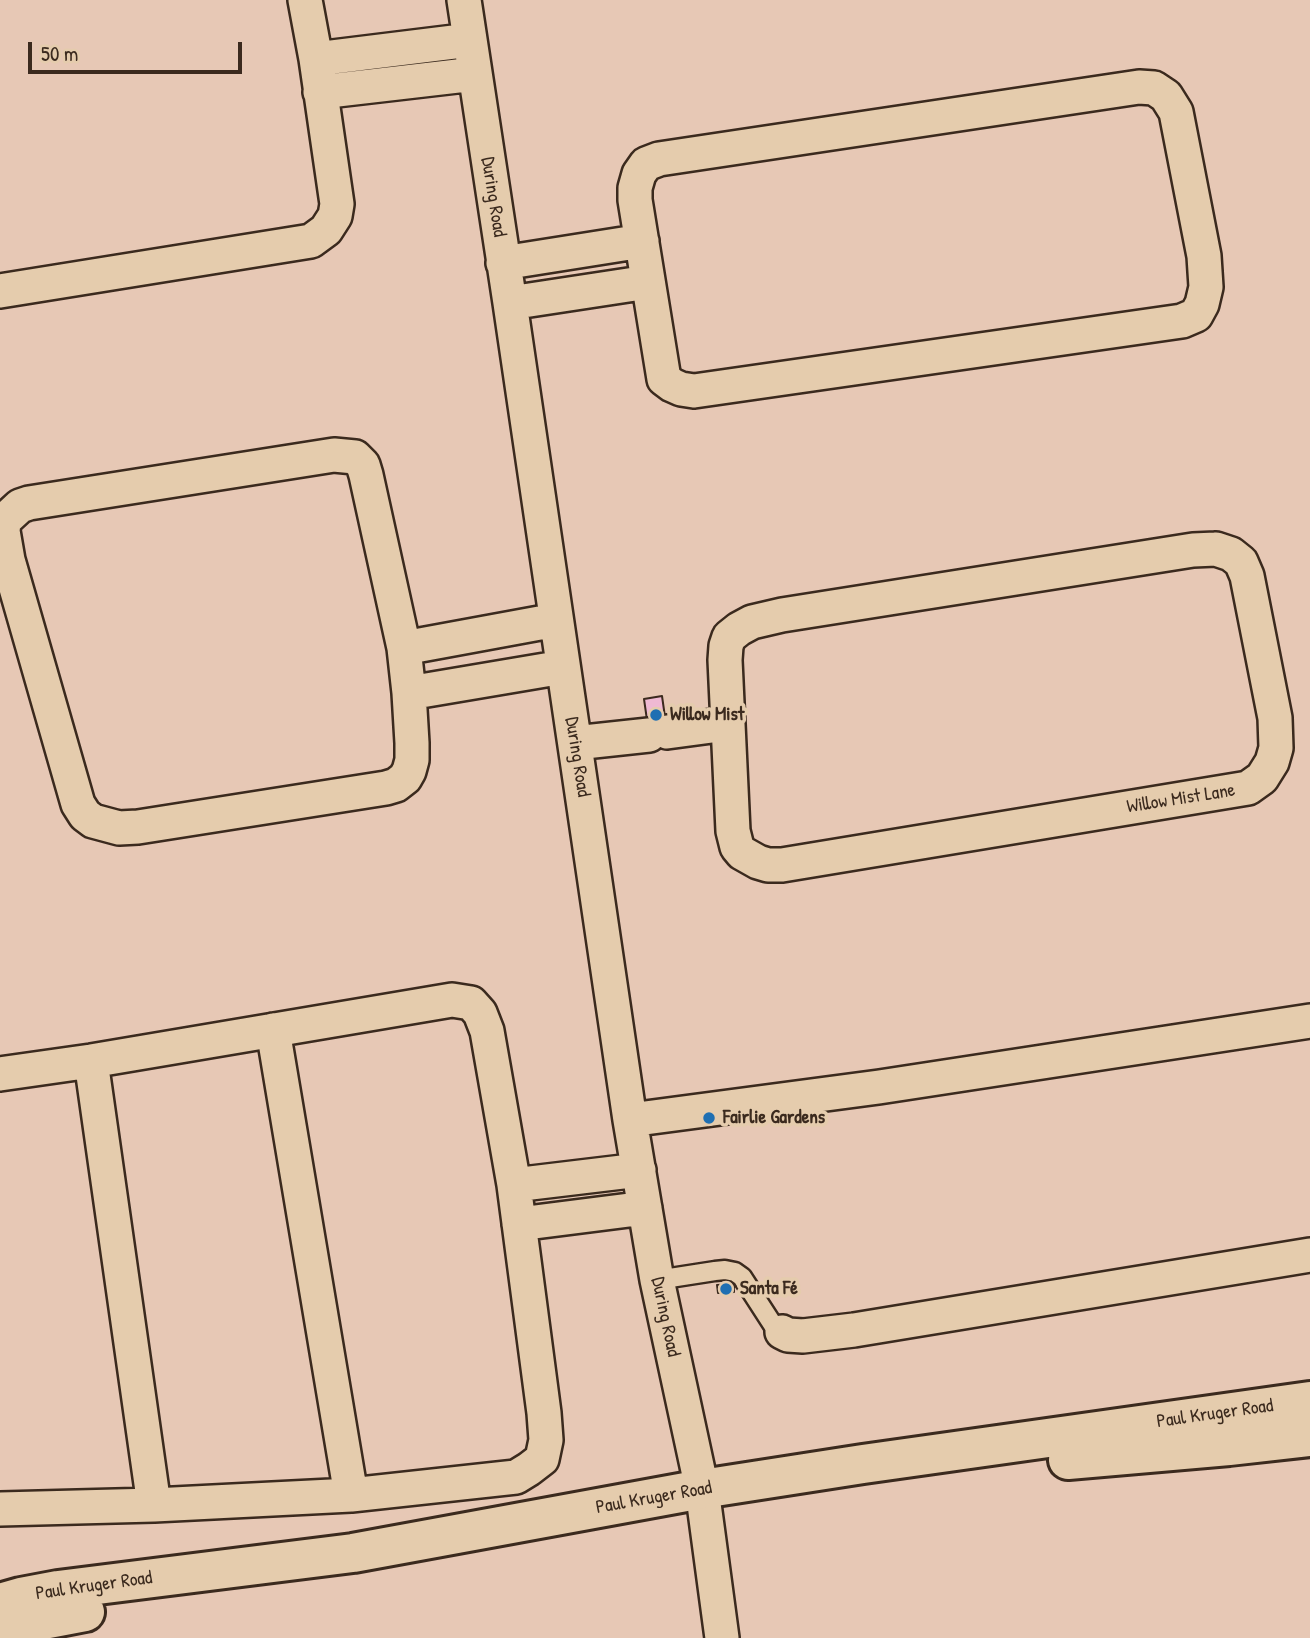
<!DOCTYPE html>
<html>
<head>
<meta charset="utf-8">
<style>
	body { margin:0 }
	#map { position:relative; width:1310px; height:1638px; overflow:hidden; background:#e7c8b5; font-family:"Patrick Hand",sans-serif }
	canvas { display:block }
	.scale { position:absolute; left:28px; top:42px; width:214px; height:32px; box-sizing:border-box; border:4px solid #3b2a1e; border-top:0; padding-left:9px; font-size:21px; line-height:24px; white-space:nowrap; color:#3b2a1e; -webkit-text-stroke:5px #e5ccad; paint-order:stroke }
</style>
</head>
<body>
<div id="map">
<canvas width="1310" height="1638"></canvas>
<div class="scale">50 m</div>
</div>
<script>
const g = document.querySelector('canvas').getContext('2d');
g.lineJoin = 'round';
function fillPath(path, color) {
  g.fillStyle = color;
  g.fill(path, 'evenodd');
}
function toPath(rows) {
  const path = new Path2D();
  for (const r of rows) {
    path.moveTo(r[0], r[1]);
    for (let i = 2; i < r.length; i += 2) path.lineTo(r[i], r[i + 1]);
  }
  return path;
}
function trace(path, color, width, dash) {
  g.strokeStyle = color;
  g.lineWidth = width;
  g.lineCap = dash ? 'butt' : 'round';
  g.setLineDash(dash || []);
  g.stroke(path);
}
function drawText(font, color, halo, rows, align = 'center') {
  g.font = font + ' "Patrick Hand",sans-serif';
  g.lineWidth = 7;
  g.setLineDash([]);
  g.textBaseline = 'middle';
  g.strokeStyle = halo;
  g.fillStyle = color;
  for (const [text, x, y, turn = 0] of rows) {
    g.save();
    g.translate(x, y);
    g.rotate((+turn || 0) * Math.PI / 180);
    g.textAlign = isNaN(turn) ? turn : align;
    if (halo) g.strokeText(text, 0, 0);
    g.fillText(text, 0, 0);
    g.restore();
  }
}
const building = toPath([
	[662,696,669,745,651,748,644,699,662,696],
	[734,1284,734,1292,718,1293,717,1285,734,1284]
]);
fillPath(building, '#efb9d3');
trace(building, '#3b2a1e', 2);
const lane = toPath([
	[657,1280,715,1271,725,1270,735,1272,742,1277,773,1325,782,1332]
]);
const street = toPath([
	[464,0,510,303,630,1120,657,1280,702,1489,722,1638],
	[316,59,470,40],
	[1139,87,1154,88,1166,96,1176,112,1204,256,1206,287,1202,304,1196,315,1182,321,694,391,681,389,672,385,664,379,635,200,635,188,639,174,646,164,659,159,1139,87],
	[320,92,475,74],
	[503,263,642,241],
	[0,291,311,241,326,230,335,216,337,204,316,59,305,0],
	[510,303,648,282],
	[334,455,355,457,363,465,366,475,404,648,409,693,412,743,412,760,409,771,405,778,396,785,386,788,138,827,119,828,93,821,85,815,78,804,8,560,3,531,4,522,8,517,20,506,29,503,334,455],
	[1216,549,1231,554,1241,562,1247,576,1275,718,1276,748,1272,762,1262,778,1248,788,782,865,768,865,758,862,742,853,737,847,733,831,725,660,726,646,729,637,739,629,752,622,782,615,1193,550,1216,549],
	[404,648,556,620],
	[409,693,563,667],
	[667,732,727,724],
	[575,743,649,735],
	[273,1030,351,1495],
	[91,1061,154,1505],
	[0,1074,91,1061,452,1000,471,1003,480,1013,487,1031,514,1185,544,1413,546,1440,542,1459,529,1469,516,1477,351,1495,154,1505,0,1509],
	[630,1120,879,1087,1310,1021],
	[514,1185,639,1170],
	[519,1224,645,1208],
	[782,1332,788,1335,803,1336,854,1330,1310,1255]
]);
const secondary = toPath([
	[1068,1460,1229,1446,1310,1437],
	[0,1603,21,1597,58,1590,353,1553,702,1489,863,1464,1310,1401],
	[0,1632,38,1621,85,1612]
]);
trace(lane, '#3b2a1e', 23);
trace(street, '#3b2a1e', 38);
trace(secondary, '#3b2a1e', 44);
trace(lane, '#e5ccad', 18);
trace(street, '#e5ccad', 33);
trace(secondary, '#e5ccad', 38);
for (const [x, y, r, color] of [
	[656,715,7,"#1f6fb2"],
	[709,1118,7,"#1f6fb2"],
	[726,1289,7,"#1f6fb2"]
]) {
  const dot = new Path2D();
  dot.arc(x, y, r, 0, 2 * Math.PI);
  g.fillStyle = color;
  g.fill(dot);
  trace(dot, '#e5ccad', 2.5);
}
drawText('19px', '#3b2a1e', '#e5ccad', [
	["During Road",493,197,81],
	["During Road",577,757,81],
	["Willow Mist Lane",1181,799,-9],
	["During Road",665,1317,78],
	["Paul Kruger Road",1215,1414,-8],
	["Paul Kruger Road",654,1498,-10],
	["Paul Kruger Road",94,1586,-8]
]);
drawText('bold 19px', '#3b2a1e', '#e5ccad', [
	["Willow Mist",670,715],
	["Fairlie Gardens",723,1118],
	["Santa Fé",740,1289]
], 'left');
</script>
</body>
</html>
